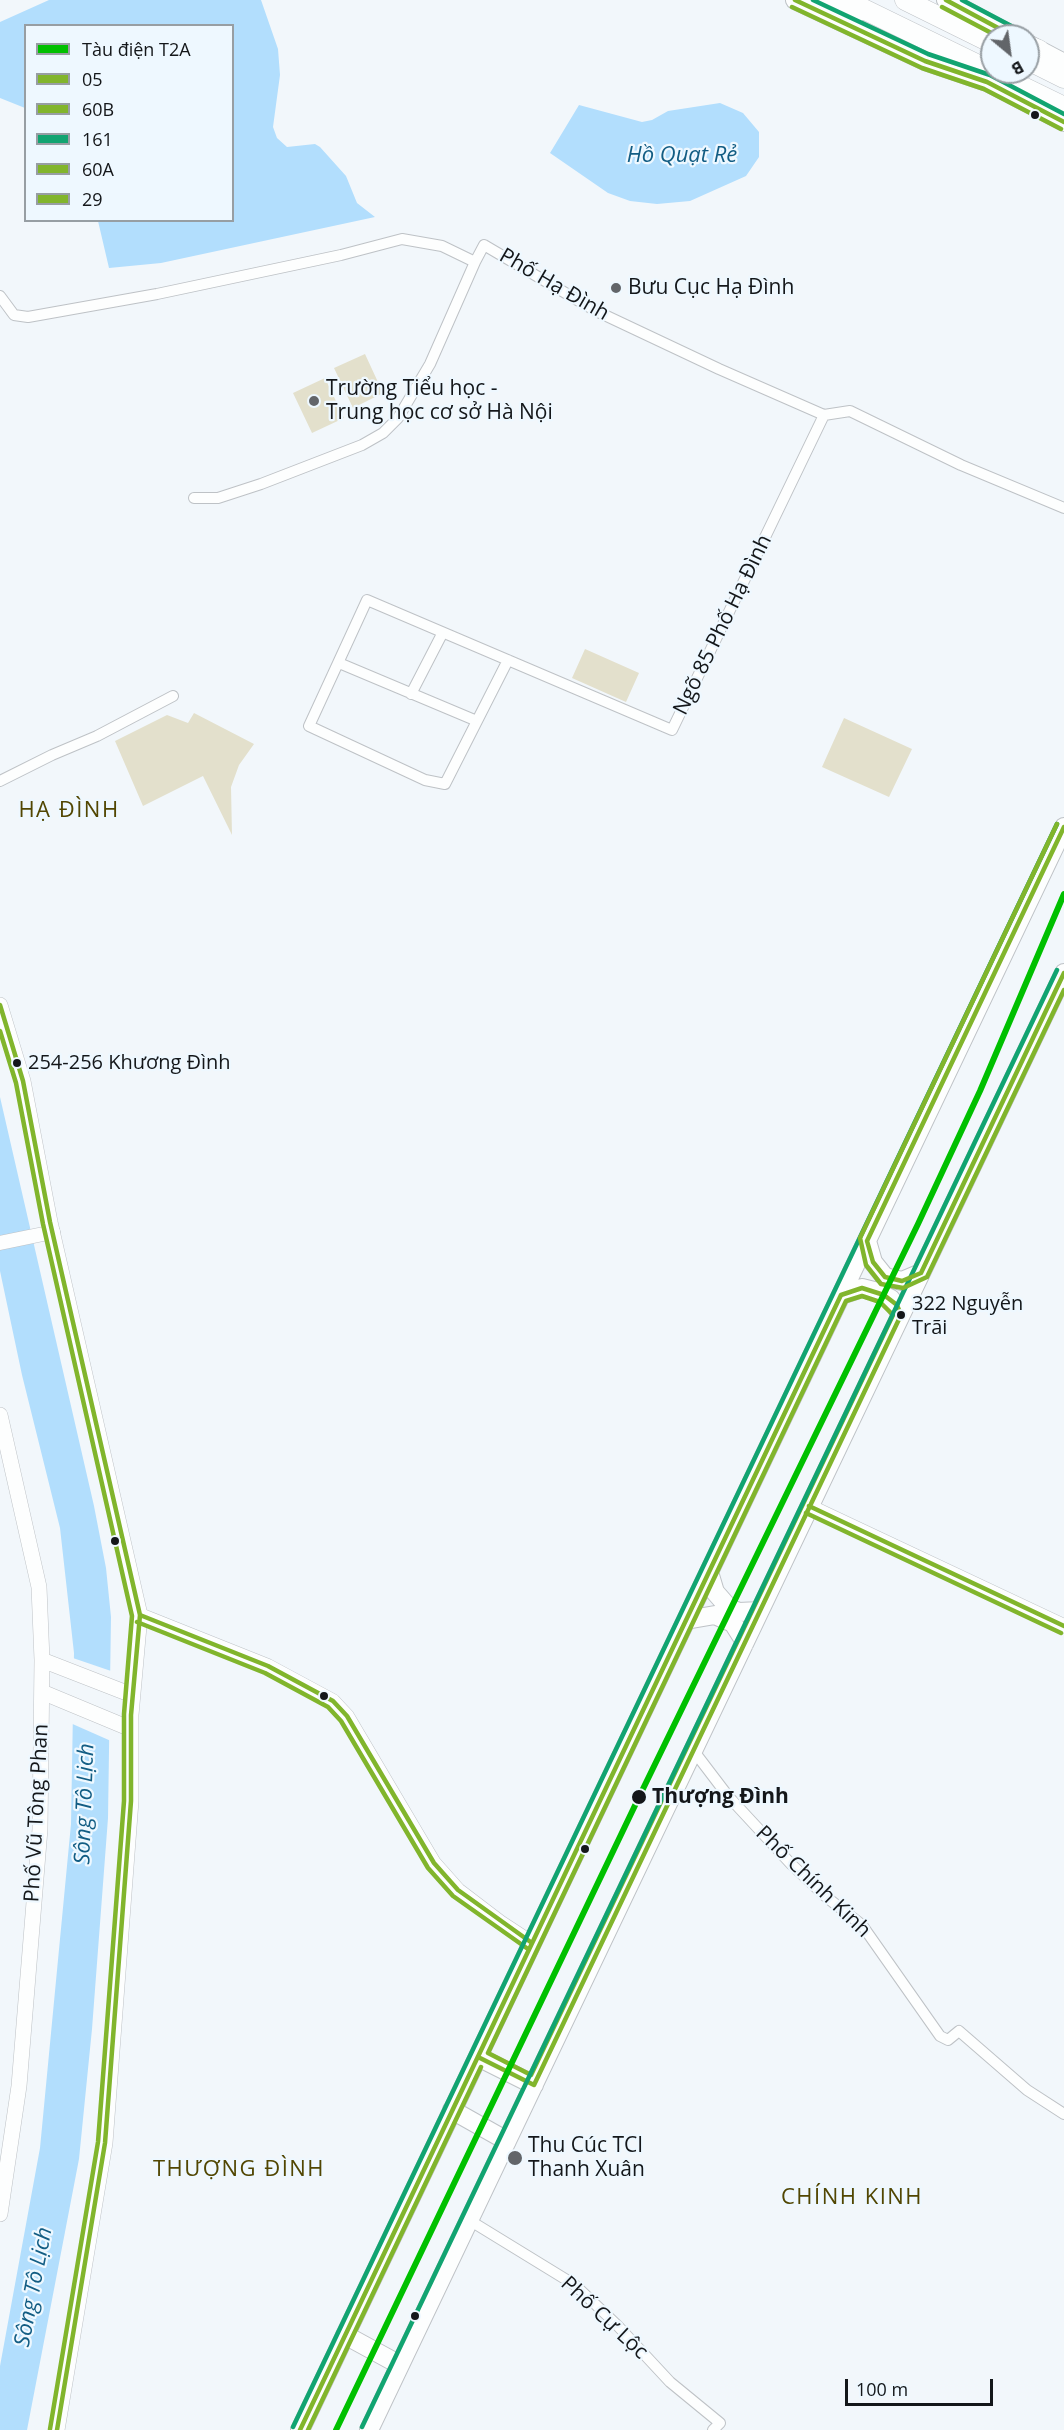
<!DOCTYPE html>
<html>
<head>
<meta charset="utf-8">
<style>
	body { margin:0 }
	#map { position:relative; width:1064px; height:2430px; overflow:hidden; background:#f2f7fb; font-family:"Open Sans",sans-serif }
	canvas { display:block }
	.legend { position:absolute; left:24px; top:24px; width:210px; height:198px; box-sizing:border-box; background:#eef8ff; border:2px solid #979ea3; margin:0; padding:8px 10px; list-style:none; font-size:18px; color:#14171a }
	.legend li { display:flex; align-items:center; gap:12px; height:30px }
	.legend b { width:30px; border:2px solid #979ea3 }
	.north { position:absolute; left:980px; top:24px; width:60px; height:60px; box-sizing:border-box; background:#eef8ff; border:2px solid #979ea3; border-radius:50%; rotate:151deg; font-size:16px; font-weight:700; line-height:24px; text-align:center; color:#14171a }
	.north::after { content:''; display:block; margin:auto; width:21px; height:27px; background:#626569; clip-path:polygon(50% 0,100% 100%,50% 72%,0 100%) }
	.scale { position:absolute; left:845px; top:2379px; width:148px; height:27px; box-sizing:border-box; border:3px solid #14171a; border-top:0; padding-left:8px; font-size:18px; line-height:21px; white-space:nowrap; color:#14171a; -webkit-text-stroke:4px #eef8ff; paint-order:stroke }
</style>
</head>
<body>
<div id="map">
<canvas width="1064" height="2430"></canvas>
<ul class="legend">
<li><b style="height:8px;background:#00c000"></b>Tàu điện T2A</li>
<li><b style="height:8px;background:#81b52c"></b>05</li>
<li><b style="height:8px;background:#81b52c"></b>60B</li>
<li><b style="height:8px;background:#11a471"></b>161</li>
<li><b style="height:8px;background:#81b52c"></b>60A</li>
<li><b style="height:8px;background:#81b52c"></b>29</li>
</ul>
<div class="north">B</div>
<div class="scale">100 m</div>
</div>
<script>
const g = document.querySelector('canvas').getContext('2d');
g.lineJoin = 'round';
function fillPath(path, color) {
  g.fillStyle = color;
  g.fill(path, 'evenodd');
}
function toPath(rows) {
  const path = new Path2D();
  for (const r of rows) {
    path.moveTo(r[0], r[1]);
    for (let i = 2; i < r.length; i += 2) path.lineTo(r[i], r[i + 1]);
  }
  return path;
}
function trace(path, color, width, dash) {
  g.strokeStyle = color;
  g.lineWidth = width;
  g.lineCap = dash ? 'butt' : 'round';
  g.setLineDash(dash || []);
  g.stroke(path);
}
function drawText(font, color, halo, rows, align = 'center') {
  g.font = font + ' "Open Sans",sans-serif';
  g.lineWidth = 4.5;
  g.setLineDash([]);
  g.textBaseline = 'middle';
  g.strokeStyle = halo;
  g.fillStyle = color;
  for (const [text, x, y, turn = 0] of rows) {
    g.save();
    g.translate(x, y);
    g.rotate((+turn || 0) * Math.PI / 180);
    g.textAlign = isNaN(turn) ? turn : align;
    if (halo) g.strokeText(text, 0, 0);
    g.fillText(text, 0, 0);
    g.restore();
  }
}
fillPath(toPath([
	[365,354,383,393,353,408,334,368],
	[325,378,344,418,312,433,293,393],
	[585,649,639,673,626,702,572,678],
	[194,713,254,744,239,765,231,787,232,835,203,776,143,806,115,741,167,715,188,723],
	[844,718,912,749,889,797,822,767]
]), '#e3e0cc');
fillPath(toPath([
	[49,0,261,0,278,49,280,75,273,127,277,138,287,147,315,144,320,147,346,176,357,203,375,217,161,263,109,268,98,221,232,220,232,26,26,26,25,108,0,98,0,22],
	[720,103,743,113,759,132,759,157,746,176,690,201,657,204,630,201,608,193,550,153,579,105,642,122,652,120,668,111],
	[0,1097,94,1506,106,1568,111,1617,108,1818,92,2029,79,2159,27,2430,0,2430,0,2366,40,2148,71,1824,74,1653,60,1528,22,1375,0,1271]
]), '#b2defd');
fillPath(toPath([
	[70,1657,114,1672,111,1741,68,1722]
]), '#f2f7fb');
const minor = toPath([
	[0,296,14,315,28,317,157,294,341,255,402,239,442,246,475,262,484,245,596,311,719,369,824,415,850,411,961,465,1064,508],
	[194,498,218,498,261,484,362,445,383,433,398,418,430,364,475,262],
	[508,660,445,784,425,780,309,726,367,600,672,730,824,415],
	[339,663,477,721],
	[411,694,442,634],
	[0,781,52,755,97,736,173,696],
	[693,1750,728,1796,791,1864,825,1896,862,1925,940,2036,948,2040,959,2031,1027,2090,1064,2114],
	[469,2220,575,2285,617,2325,670,2382,720,2423,713,2430]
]);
const tertiary = toPath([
	[0,1243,53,1232],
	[809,1506,1064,1626],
	[140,1615,268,1666,333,1701,347,1716,434,1863,458,1890,500,1922,532,1943]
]);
const secondary = toPath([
	[0,1005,23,1081,50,1222,140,1615,131,1715,131,1801,105,2143,57,2430],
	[0,1415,39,1587,42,1660,40,1829,19,2086,0,2214],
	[42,1660,132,1695],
	[42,1692,131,1729]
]);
const primary = toPath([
	[795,0,925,61,987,82,1064,122],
	[946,0,1013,36],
	[1028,44,1064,63],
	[867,1241,873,1262,885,1277,902,1281,921,1273],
	[841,1295,862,1288,874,1291,891,1299,901,1315],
	[709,1572,715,1592,729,1608,739,1612,759,1611],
	[686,1620,715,1615,733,1623,745,1642],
	[478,2057,534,2085],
	[452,2110,507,2141],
	[345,2335,400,2365],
	[300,2430,1064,827],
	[369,2430,1064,973]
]);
const motorway = toPath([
	[824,0,854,15],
	[845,0,1064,107],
	[905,0,992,43],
	[1028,46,1039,50],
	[1028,60,1064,78]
]);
trace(minor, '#bec2c6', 12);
trace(tertiary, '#bec2c6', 15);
trace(secondary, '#bec2c6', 16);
trace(primary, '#bec2c6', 20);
trace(motorway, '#bec2c6', 21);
trace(minor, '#fdfefe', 10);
trace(tertiary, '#fdfefe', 14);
trace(secondary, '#fdfefe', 15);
trace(primary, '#fdfefe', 18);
trace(motorway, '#fdfefe', 20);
trace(toPath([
	[0,1005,23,1081,50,1222,140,1615,131,1715,131,1801,105,2143,57,2430],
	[809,1506,1064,1626],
	[140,1615,268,1666,333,1701,347,1716,434,1863,458,1890,532,1943],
	[300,2430,841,1295,862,1288,884,1295,897,1305,901,1315,534,2085,478,2057]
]), '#81b52c', 4.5);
trace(toPath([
	[0,1031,16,1083,43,1224,132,1616,124,1714,124,1801,98,2142,50,2429],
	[862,1296,880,1302,893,1315,531,2075,488,2053,846,1301,862,1296],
	[806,1513,1061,1633],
	[137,1622,265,1673,328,1707,341,1721,428,1868,453,1896,528,1949],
	[308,2430,481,2067]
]), '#81b52c', 4.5);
trace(toPath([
	[813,0,928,54,990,75,1064,114],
	[962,0,1017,29],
	[293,2427,1057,824],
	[362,2427,1057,970]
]), '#11a471', 4.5);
trace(toPath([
	[795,0,925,61,987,82,1064,122],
	[946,0,1013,36],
	[1064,827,867,1241,873,1262,885,1277,902,1281,921,1273,1064,973]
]), '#81b52c', 4.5);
trace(toPath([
	[792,7,922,68,984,89,1061,129],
	[942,7,997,36],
	[1057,824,860,1238,866,1265,881,1284,903,1288,927,1277,1064,990]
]), '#81b52c', 4.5);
trace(toPath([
	[336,2430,640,1795,918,1224,980,1091,1064,894]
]), '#00c000', 6);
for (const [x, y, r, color] of [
	[1035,115,5,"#14171a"],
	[616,288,6,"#626569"],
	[314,401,6,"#626569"],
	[17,1063,5,"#14171a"],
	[901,1315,5,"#14171a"],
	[115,1541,5,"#14171a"],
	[324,1696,5,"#14171a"],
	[639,1797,8,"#14171a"],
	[585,1849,5,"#14171a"],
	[515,2158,8,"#626569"],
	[415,2316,5,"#14171a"]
]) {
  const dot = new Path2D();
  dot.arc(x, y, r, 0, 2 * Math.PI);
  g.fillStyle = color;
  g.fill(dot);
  trace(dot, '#eef8ff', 2);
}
drawText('20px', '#14171a', '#eef8ff', [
	["254-256 Khương Đình",28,1063],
	["322 Nguyễn",912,1304],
	["Trãi",912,1328]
], 'left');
drawText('21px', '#14171a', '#eef8ff', [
	["Phố Hạ Đình",554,285,30],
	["Ngõ 85 Phố Hạ Đình",723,625,-64],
	["Phố Vũ Tông Phan",37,1813,-87],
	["Phố Chính Kinh",813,1882,44],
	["Phố Cự Lộc",604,2318,43]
]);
drawText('21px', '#14171a', '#eef8ff', [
	["Bưu Cục Hạ Đình",628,288],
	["Trường Tiểu học -",326,389],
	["Trung học cơ sở Hà Nội",326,413],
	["Thu Cúc TCI",528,2146],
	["Thanh Xuân",528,2170]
], 'left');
drawText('bold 21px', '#14171a', '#eef8ff', [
	["Thượng Đình",652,1797]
], 'left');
drawText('italic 22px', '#125d84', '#eef8ff', [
	["Hồ Quạt Rẻ",682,156],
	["Sông Tô Lịch",85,1804,-88],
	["Sông Tô Lịch",34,2287,-79]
]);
g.letterSpacing = '1.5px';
drawText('22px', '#524602', '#eef8ff', [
	["HẠ ĐÌNH",69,811],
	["THƯỢNG ĐÌNH",239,2170],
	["CHÍNH KINH",852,2198]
]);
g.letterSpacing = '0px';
</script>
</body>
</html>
